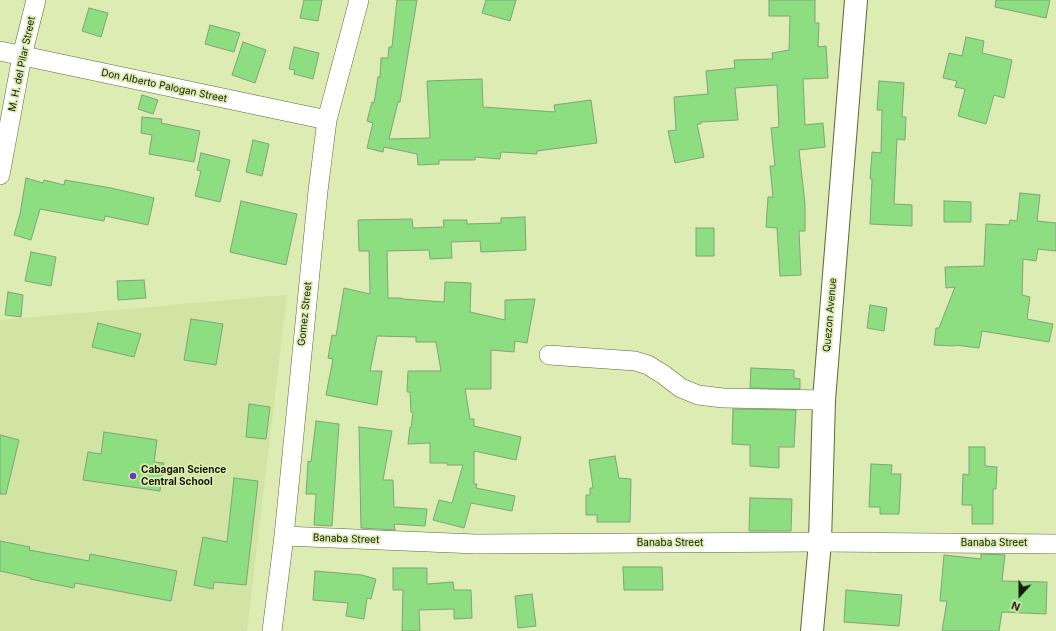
<!DOCTYPE html>
<html>
<head>
<meta charset="utf-8">
<style>
	body { margin:0 }
	#map { position:relative; width:1056px; height:631px; overflow:hidden; background:#dcecb3; font-family:Inter,sans-serif }
	canvas { display:block }
	.north { position:absolute; left:1000px; top:575px; width:40px; height:40px; -webkit-text-stroke:3px #dcecb3; paint-order:stroke; rotate:201deg; font-size:11px; font-weight:700; line-height:16px; text-align:center; color:#131904 }
	.north::after { content:''; display:block; margin:auto; width:14px; height:18px; background:#131904; clip-path:polygon(50% 0,100% 100%,50% 72%,0 100%) }
</style>
</head>
<body>
<div id="map">
<canvas width="1056" height="631"></canvas>
<div class="north">N</div>
</div>
<script>
const g = document.querySelector('canvas').getContext('2d');
g.lineJoin = 'round';
function fillPath(path, color) {
  g.fillStyle = color;
  g.fill(path, 'evenodd');
}
function toPath(rows) {
  const path = new Path2D();
  for (const r of rows) {
    path.moveTo(r[0], r[1]);
    for (let i = 2; i < r.length; i += 2) path.lineTo(r[i], r[i + 1]);
  }
  return path;
}
function trace(path, color, width, dash) {
  g.strokeStyle = color;
  g.lineWidth = width;
  g.lineCap = dash ? 'butt' : 'round';
  g.setLineDash(dash || []);
  g.stroke(path);
}
function drawText(font, color, halo, rows, align = 'center') {
  g.font = font + ' Inter,sans-serif';
  g.lineWidth = 3.5;
  g.setLineDash([]);
  g.textBaseline = 'middle';
  g.strokeStyle = halo;
  g.fillStyle = color;
  for (const [text, x, y, turn = 0] of rows) {
    g.save();
    g.translate(x, y);
    g.rotate((+turn || 0) * Math.PI / 180);
    g.textAlign = isNaN(turn) ? turn : align;
    if (halo) g.strokeText(text, 0, 0);
    g.fillText(text, 0, 0);
    g.restore();
  }
}
fillPath(toPath([
	[287,295,247,631,0,631,0,320]
]), '#d1e4a3');
const building = toPath([
	[304,0,322,0,318,21,300,18,304,0],
	[397,0,417,0,400,102,398,102,389,139,430,138,427,81,482,79,483,107,555,112,554,105,591,100,597,143,537,151,537,154,501,152,500,159,475,157,475,160,439,160,439,164,418,165,417,154,384,147,383,152,367,148,373,123,367,121,372,102,374,103,378,77,380,77,381,58,388,58,389,47,392,47,397,0],
	[486,0,516,0,510,21,482,13,486,0],
	[769,0,815,0,815,23,819,23,818,47,826,46,828,78,803,79,805,125,823,123,825,147,799,150,805,204,805,231,799,231,801,275,780,276,777,228,766,227,768,197,773,197,770,166,775,166,771,128,779,127,777,85,735,88,738,120,701,122,701,124,697,124,704,157,675,163,668,131,676,130,674,97,708,94,706,71,735,68,734,60,773,59,772,53,789,50,790,16,769,16,769,0],
	[996,0,1050,0,1046,18,995,7,996,0],
	[89,8,108,13,101,37,82,31,89,8],
	[210,25,240,33,234,52,205,44,210,25],
	[966,37,984,41,982,53,1012,60,1004,98,994,95,986,124,958,116,965,89,955,87,957,81,943,78,949,53,962,56,966,37],
	[243,42,266,50,255,83,232,75,243,42],
	[294,47,319,53,313,79,294,74,295,70,289,69,294,47],
	[879,81,904,83,902,117,906,117,905,140,897,139,894,204,912,205,912,226,870,224,872,179,870,179,872,152,881,153,882,110,877,110,879,81],
	[142,95,158,100,153,114,138,109,142,95],
	[142,117,162,119,161,123,200,131,194,162,149,154,152,135,141,133,142,117],
	[253,140,269,144,262,176,246,172,253,140],
	[201,153,230,160,220,202,195,196,201,171,197,170,201,153],
	[26,178,43,183,44,180,64,185,65,180,111,188,154,198,148,225,105,216,104,221,40,209,31,240,14,235,20,214,26,178],
	[1020,193,1040,195,1037,221,1056,223,1056,251,1038,249,1036,261,1023,259,1022,295,1030,297,1027,319,1053,324,1049,342,982,331,979,348,955,345,955,346,934,345,936,328,939,328,955,287,946,288,945,267,984,266,986,224,1009,225,1010,220,1017,221,1020,193],
	[241,201,297,214,286,265,230,252,241,201],
	[944,201,971,202,971,222,944,222,944,201],
	[525,217,526,250,481,252,480,241,451,242,452,258,430,259,429,250,387,251,388,298,402,298,403,299,444,302,445,282,471,283,470,312,505,320,505,300,535,299,527,343,515,341,514,352,491,350,491,389,465,389,470,419,474,419,474,426,521,437,516,460,474,451,474,484,477,484,476,488,515,496,512,511,471,503,464,528,433,520,439,500,452,503,463,465,447,465,447,463,430,463,430,443,408,444,410,427,411,428,413,413,411,412,410,392,407,392,408,371,441,371,436,342,416,342,416,337,377,336,370,371,382,371,377,405,326,395,333,359,328,358,332,335,336,336,344,288,370,294,369,251,359,251,358,220,412,219,413,228,444,227,443,220,467,220,467,224,501,223,501,218,525,217],
	[696,228,714,228,714,256,696,256,696,228],
	[31,252,56,257,51,286,25,281,31,252],
	[144,280,146,298,118,300,117,281,144,280],
	[8,292,23,295,21,317,5,315,8,292],
	[870,305,887,308,884,331,867,328,870,305],
	[191,319,223,324,216,365,184,360,191,319],
	[98,323,141,334,134,357,92,347,98,323],
	[751,368,794,370,794,378,800,379,800,389,750,388,751,368],
	[249,404,270,407,266,439,246,437,249,404],
	[733,409,796,410,794,447,779,447,779,468,750,466,750,445,732,444,733,409],
	[316,421,339,424,332,526,314,525,316,494,306,494,308,461,311,462,316,421],
	[359,427,392,431,383,480,393,480,394,507,427,509,425,526,394,524,395,530,361,528,359,427],
	[104,432,157,440,154,462,164,463,160,491,83,480,88,452,101,454,104,432],
	[0,435,19,440,6,494,0,494,0,435],
	[969,447,985,447,985,466,997,467,996,489,993,489,993,524,972,524,972,505,962,505,963,474,969,475,969,447],
	[615,456,619,478,631,479,630,522,597,522,597,515,586,515,586,495,590,495,590,488,593,488,589,460,615,456],
	[871,464,892,465,891,474,901,474,899,514,880,514,880,507,869,507,871,464],
	[234,478,258,481,246,585,214,582,213,589,194,585,203,537,227,542,234,478],
	[750,498,792,499,791,531,749,531,750,498],
	[0,541,30,547,29,550,89,561,90,554,177,571,171,601,75,583,74,588,30,579,31,578,0,571,0,541],
	[981,554,1005,555,1002,581,1047,582,1046,614,1002,612,999,631,942,631,947,601,940,601,944,555,981,559,981,554],
	[623,567,662,567,663,590,624,590,623,567],
	[393,568,427,568,427,584,453,582,454,590,471,590,472,618,454,619,454,609,419,610,420,631,402,631,403,590,393,590,393,568],
	[315,571,362,575,376,579,371,599,367,598,364,619,346,616,348,603,313,600,315,571],
	[846,590,902,595,899,626,844,622,846,590],
	[532,594,536,626,518,628,515,596,532,594]
]);
fillPath(building, '#8cde80');
trace(building, '#7ea478', 1);
const street = toPath([
	[0,51,327,120],
	[0,175,22,56,36,0],
	[549,355,635,361,648,365,664,375,681,388,698,395,723,398,824,400],
	[284,536,476,544,820,542,1056,544],
	[272,631,284,536,318,191,327,120,359,0]
]);
const primary = toPath([
	[812,631,820,542,824,400,856,0]
]);
trace(street, '#5b6935', 20);
trace(primary, '#5b6935', 24);
trace(street, '#fff', 19);
trace(primary, '#fff', 22);
for (const [x, y, r, color] of [
	[133,476,4,"#6f38ae"]
]) {
  const dot = new Path2D();
  dot.arc(x, y, r, 0, 2 * Math.PI);
  g.fillStyle = color;
  g.fill(dot);
  trace(dot, '#dcecb3', 1.5);
}
drawText('10px', '#131904', '#dcecb3', [
	["M. H. del Pilar Street",22,64,-78],
	["Don Alberto Palogan Street",164,86,12],
	["Gomez Street",305,314,-84],
	["Quezon Avenue",830,315,-85],
	["Banaba Street",346,539,2],
	["Banaba Street",670,543],
	["Banaba Street",994,543]
]);
drawText('bold 10px', '#131904', '#dcecb3', [
	["Cabagan Science",141,470],
	["Central School",141,482]
], 'left');
</script>
</body>
</html>
